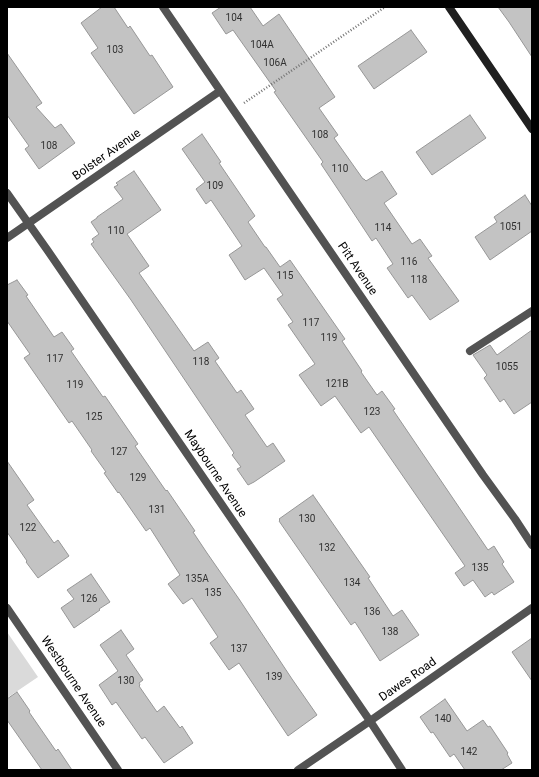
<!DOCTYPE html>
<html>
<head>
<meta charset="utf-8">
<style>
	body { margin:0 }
	#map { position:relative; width:539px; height:777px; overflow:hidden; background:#fff; font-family:Roboto,sans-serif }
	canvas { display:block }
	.frame { position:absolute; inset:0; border:8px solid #000; pointer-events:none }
</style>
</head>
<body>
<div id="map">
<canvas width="539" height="777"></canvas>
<div class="frame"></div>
</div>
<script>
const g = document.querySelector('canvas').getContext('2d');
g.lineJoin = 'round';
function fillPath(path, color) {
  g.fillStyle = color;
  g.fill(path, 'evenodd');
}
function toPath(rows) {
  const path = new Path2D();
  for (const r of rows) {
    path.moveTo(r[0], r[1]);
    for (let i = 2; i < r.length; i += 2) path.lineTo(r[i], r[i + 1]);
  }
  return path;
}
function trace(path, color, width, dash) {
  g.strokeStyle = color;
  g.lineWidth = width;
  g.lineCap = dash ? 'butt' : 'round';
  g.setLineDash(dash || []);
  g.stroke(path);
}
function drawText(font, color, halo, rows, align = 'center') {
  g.font = font + ' Roboto,sans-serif';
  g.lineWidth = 3.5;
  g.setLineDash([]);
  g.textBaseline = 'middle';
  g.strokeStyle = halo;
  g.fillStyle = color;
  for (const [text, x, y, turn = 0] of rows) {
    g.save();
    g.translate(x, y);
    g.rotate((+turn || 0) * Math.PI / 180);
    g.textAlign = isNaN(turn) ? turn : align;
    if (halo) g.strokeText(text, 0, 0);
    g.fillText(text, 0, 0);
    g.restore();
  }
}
fillPath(toPath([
	[7,632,38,677,7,698]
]), '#dadada');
const building = toPath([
	[102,7,114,7,128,28,130,26,150,56,152,55,173,87,134,114,91,53,98,48,81,23,102,7],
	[221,7,250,7,263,26,279,14,335,97,319,108,338,135,334,138,363,179,364,179,366,181,382,171,397,194,384,203,412,244,420,239,432,256,428,258,459,301,430,320,412,295,408,298,387,268,393,264,376,238,372,241,341,194,321,164,323,162,274,92,276,91,233,30,226,34,212,13,221,7],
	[498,7,532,7,532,57,509,22,498,7],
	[411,30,427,52,374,89,358,66,411,30],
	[7,53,42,103,36,107,55,128,61,124,75,143,39,169,25,149,29,146,7,115,7,53],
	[470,115,486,138,432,175,416,152,470,115],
	[202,134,221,162,219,163,255,216,248,222,265,247,266,247,280,267,290,260,345,339,342,341,362,371,361,372,377,395,382,391,395,409,393,410,488,550,494,546,504,562,502,564,514,582,494,595,492,592,485,597,473,580,464,586,455,573,465,566,369,427,361,433,335,396,321,406,299,375,315,364,288,325,293,322,277,299,283,295,264,268,245,280,229,255,242,246,211,200,206,204,196,189,205,182,182,149,202,134],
	[134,171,161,210,127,234,149,266,139,273,173,321,194,351,208,342,219,358,215,361,237,393,241,390,254,409,245,415,267,447,273,443,285,461,254,482,248,485,237,469,241,467,232,455,234,453,131,300,91,244,94,242,92,239,99,234,91,222,97,218,97,217,123,199,114,187,118,185,116,183,134,171],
	[525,195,532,206,532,231,490,260,475,237,497,222,494,217,525,195],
	[17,280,28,295,26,296,54,337,62,332,74,349,71,351,103,397,105,396,138,444,135,446,166,491,167,490,195,531,193,532,207,553,239,599,292,679,317,715,288,736,239,663,229,670,210,643,218,637,192,598,183,604,168,584,180,575,150,528,146,531,119,492,118,493,104,473,106,472,91,451,92,450,72,421,69,423,24,358,30,354,7,321,7,285,17,280],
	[532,330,532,402,514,414,504,399,500,402,484,378,487,375,473,355,490,345,497,355,532,330],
	[7,461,34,500,27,505,54,543,58,540,69,556,38,578,26,562,27,561,7,532,7,461],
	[313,495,370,577,368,578,393,616,402,610,419,635,380,661,355,622,351,625,279,521,280,520,279,519,313,495],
	[91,574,110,602,99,609,100,610,74,628,61,608,74,599,67,590,91,574],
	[121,630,134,649,126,655,143,680,139,683,140,685,139,686,157,712,164,706,180,728,182,726,193,743,164,763,145,737,142,739,116,702,112,705,99,685,118,671,100,645,121,630],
	[532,638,532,681,512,652,532,638],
	[17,692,30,711,29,712,56,751,58,749,72,770,42,770,7,720,7,699,17,692],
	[445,699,467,731,483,720,488,727,490,726,508,753,507,754,512,763,501,770,465,770,454,754,450,757,433,732,431,733,420,717,445,699]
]);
fillPath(building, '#c3c3c3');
trace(building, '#979797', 1);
trace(toPath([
	[244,103,385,7]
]), '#757575', 2.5, [1, 2]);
trace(toPath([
	[470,351,532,311]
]), '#535353', 8);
trace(toPath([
	[163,7,483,475,515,519,532,545],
	[7,193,48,251,370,721,402,770],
	[7,238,220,91],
	[7,608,118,770],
	[298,770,370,721,532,608]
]), '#535353', 8);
trace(toPath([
	[449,7,532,129]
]), '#202020', 8);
drawText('10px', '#313131', null, [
	["104",234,18],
	["104A",262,45],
	["103",115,50],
	["106A",275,63],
	["108",320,135],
	["108",49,146],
	["110",340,169],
	["109",215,186],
	["1051",511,227],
	["114",383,228],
	["110",116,231],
	["116",409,262],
	["115",285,276],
	["118",419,280],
	["117",311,323],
	["119",329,338],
	["117",55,359],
	["118",201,362],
	["1055",507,367],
	["121B",337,384],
	["119",75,385],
	["123",372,412],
	["125",94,417],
	["127",119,452],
	["129",138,478],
	["131",157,510],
	["130",307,519],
	["122",28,528],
	["132",327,548],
	["135",480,568],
	["135A",197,579],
	["134",352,583],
	["135",213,593],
	["126",89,599],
	["136",372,612],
	["138",390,632],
	["137",239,649],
	["139",274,677],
	["130",126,681],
	["140",443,719],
	["142",469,752]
]);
drawText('12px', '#000', '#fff', [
	["Bolster Avenue",107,155,-35],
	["Pitt Avenue",357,269,56],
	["Maybourne Avenue",215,474,56],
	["Dawes Road",408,680,-35],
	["Westbourne Avenue",73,682,56]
]);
</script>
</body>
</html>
